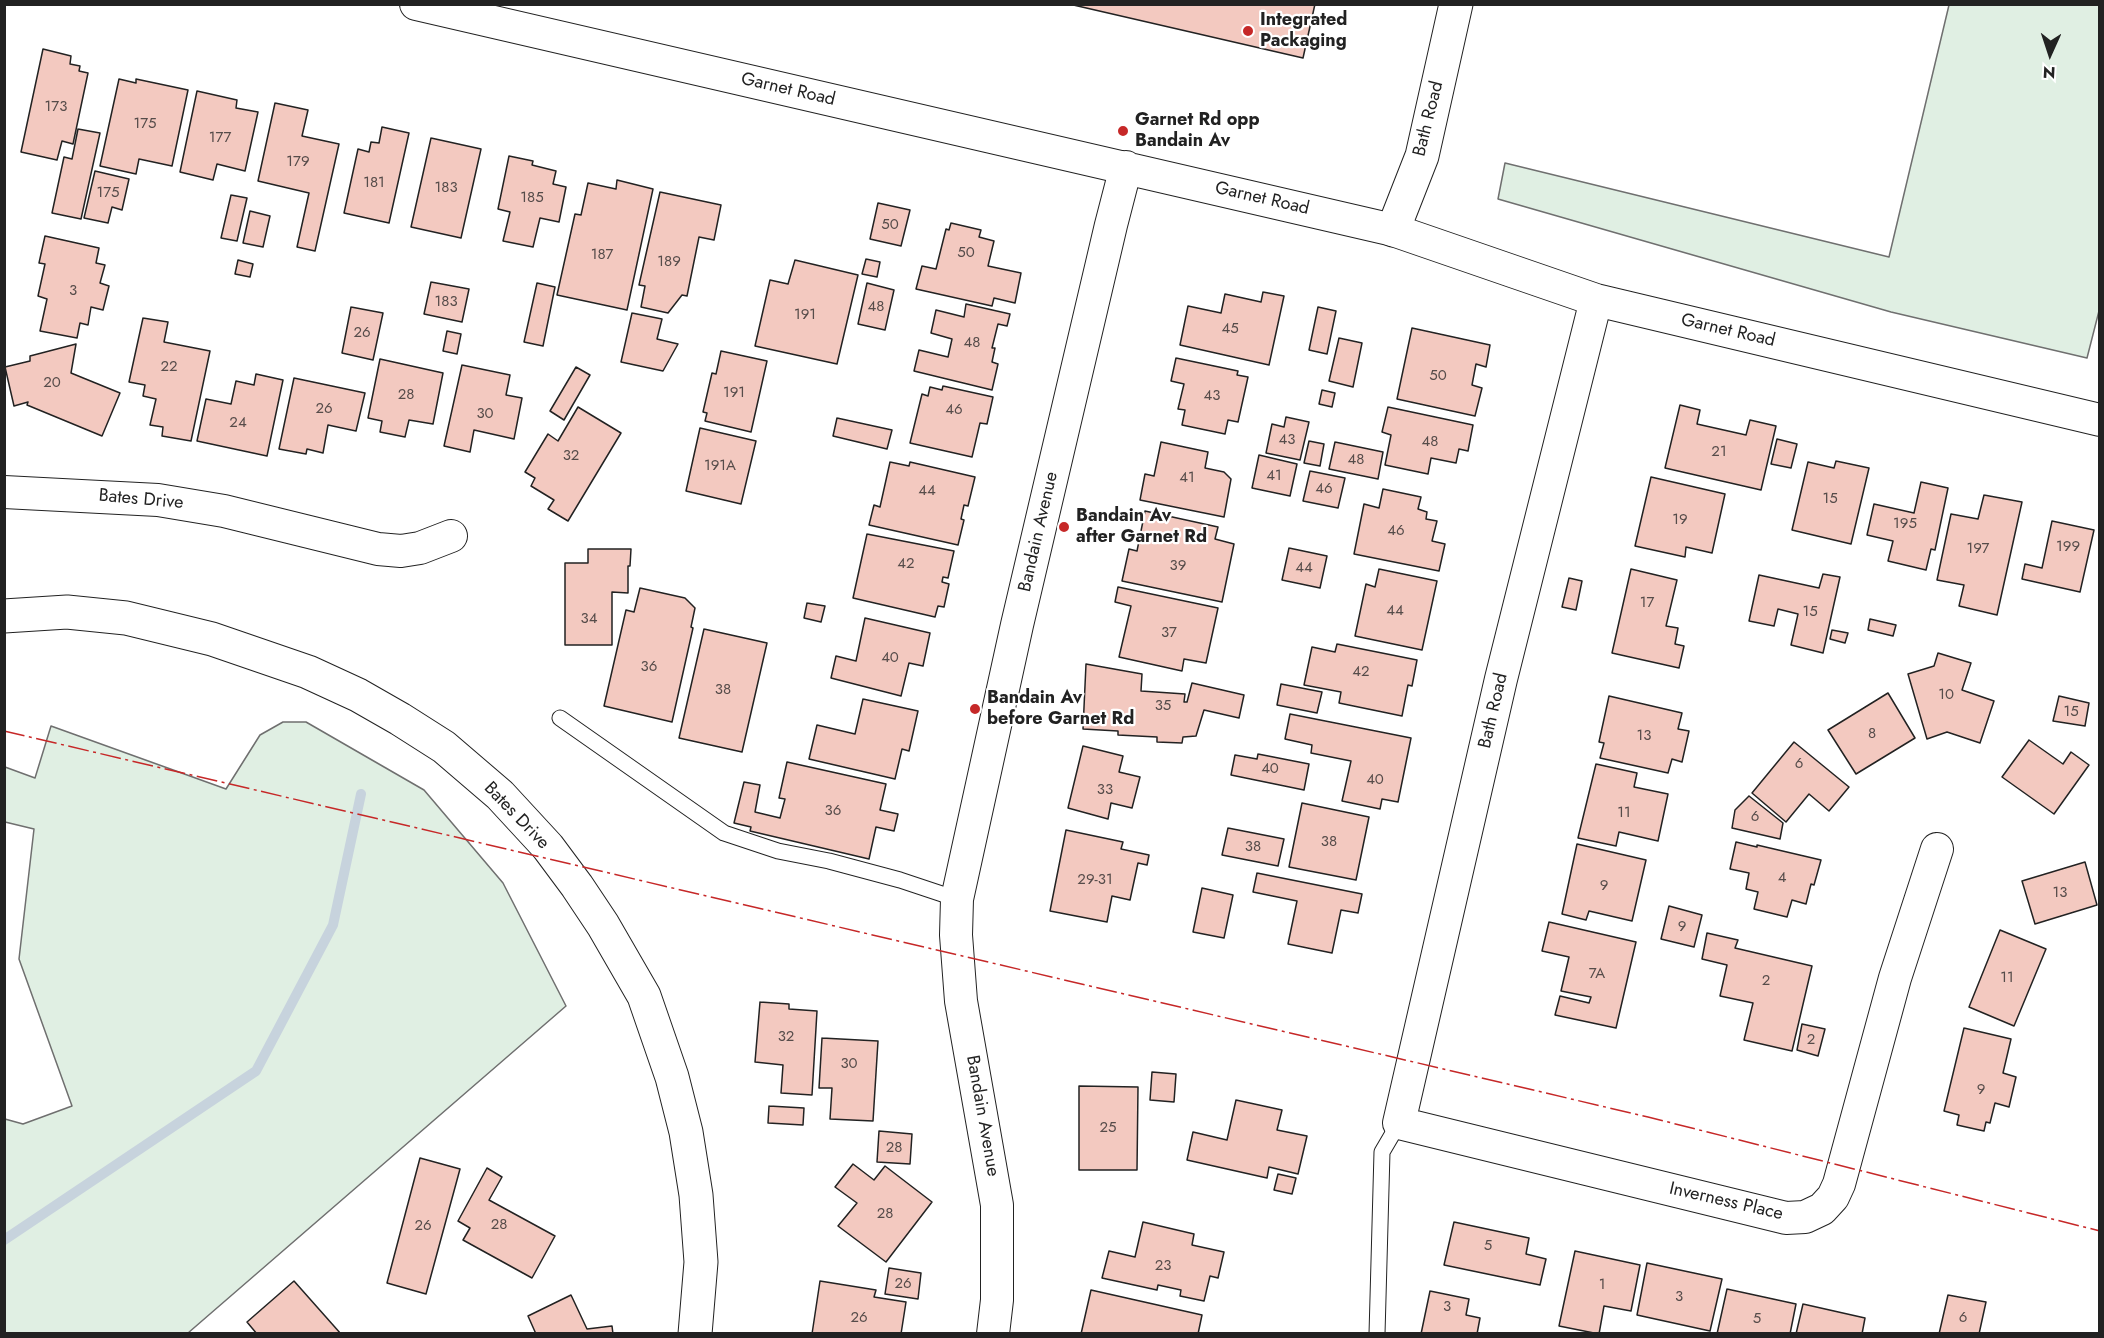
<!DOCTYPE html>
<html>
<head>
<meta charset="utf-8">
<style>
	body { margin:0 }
	#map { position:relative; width:2104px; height:1338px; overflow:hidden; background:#fff; font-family:Jost,sans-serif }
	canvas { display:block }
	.frame { position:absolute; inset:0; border:6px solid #222; pointer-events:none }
	.north { position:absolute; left:2020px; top:24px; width:60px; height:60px; -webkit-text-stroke:4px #fff; paint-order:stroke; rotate:183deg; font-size:16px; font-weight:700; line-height:24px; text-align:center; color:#222 }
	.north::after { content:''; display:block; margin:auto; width:21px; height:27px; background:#222; clip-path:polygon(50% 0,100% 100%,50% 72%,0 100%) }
</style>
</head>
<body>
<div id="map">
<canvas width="2104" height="1338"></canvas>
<div class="frame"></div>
<div class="north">N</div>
</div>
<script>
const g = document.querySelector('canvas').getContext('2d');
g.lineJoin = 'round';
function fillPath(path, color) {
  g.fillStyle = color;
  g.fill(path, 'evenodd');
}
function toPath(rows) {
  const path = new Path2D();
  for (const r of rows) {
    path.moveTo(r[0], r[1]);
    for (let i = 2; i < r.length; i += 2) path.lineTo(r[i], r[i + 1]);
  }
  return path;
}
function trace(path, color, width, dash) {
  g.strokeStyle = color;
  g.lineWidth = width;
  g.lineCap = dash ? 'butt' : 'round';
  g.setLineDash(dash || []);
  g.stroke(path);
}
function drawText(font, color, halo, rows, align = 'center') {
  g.font = font + ' Jost,sans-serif';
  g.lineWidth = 4.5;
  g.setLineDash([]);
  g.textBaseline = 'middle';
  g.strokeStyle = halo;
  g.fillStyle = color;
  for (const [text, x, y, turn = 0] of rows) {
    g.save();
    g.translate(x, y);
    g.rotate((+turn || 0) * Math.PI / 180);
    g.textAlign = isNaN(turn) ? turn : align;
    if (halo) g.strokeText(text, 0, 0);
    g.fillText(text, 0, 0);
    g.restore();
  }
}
const green = toPath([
	[1949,5,2099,5,2100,307,2087,358,1891,312,1498,199,1505,163,1889,257,1949,5],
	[283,722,306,722,424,790,503,883,566,1006,188,1333,5,1333,5,1119,23,1124,72,1106,19,959,34,829,5,822,5,767,35,778,51,726,226,789,260,735,283,722]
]);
fillPath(green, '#e0efe3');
trace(green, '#6f6f6f', 1.5);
trace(toPath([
	[4,1240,256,1071,333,925,361,794]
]), '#c7d3dd', 10);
const building = toPath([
	[1069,4,1315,4,1303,58,1069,4],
	[43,49,71,56,70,64,80,66,79,71,88,73,73,144,62,141,57,160,21,152,43,49],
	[119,79,136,83,136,79,188,90,172,166,139,159,136,174,100,166,119,79],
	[197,91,237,100,236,108,258,112,245,171,217,164,213,180,180,172,197,91],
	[275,103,308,110,302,136,339,144,315,251,297,247,309,193,258,181,275,103],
	[382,127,409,133,389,223,344,213,358,149,369,152,371,142,379,143,382,127],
	[78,129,100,133,81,219,52,213,64,157,72,159,78,129],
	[431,138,481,149,461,238,411,227,431,138],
	[509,156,533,161,532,165,556,171,553,184,566,187,559,222,540,218,533,247,503,241,510,212,498,209,509,156],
	[95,171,129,179,122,210,112,207,108,223,84,218,95,171],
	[617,180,653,189,627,310,557,295,575,214,581,215,588,183,616,189,617,180],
	[660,192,721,205,714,240,699,237,687,296,682,295,668,313,641,307,645,286,639,285,660,192],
	[231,195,247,198,237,241,221,238,231,195],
	[878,203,910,210,901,246,870,239,878,203],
	[250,211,270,216,263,247,243,243,250,211],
	[951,223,981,230,979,237,994,241,988,266,1021,273,1015,303,994,298,992,306,916,289,922,266,936,269,946,229,949,230,951,223],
	[45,236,99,248,96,263,105,265,100,283,109,286,103,310,91,307,88,325,80,323,77,338,40,331,47,299,38,296,45,264,39,263,45,236],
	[866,259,880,262,877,277,862,274,866,259],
	[238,260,253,264,250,277,235,274,238,260],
	[795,260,858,275,837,364,755,346,770,280,788,284,795,260],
	[431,282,469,289,462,322,424,314,431,282],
	[537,283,555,287,543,346,524,342,537,283],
	[867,283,894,290,885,330,858,324,867,283],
	[1263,292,1284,296,1269,365,1180,345,1188,306,1221,313,1225,294,1261,302,1263,292],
	[966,304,1010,314,1007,326,998,324,992,348,995,348,992,362,998,364,992,390,914,371,919,350,948,357,952,339,931,333,936,310,964,317,966,304],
	[351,307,383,313,373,360,342,353,351,307],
	[1318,307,1336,311,1327,354,1309,350,1318,307],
	[632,313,662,319,657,339,678,344,663,371,621,362,632,313],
	[143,318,168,322,164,342,210,351,191,441,162,436,163,427,150,425,156,399,143,396,145,385,129,382,143,318],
	[1412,328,1490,345,1486,367,1476,364,1472,385,1482,388,1475,416,1397,399,1412,328],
	[447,331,461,334,457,354,443,351,447,331],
	[1339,338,1362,343,1353,387,1329,381,1339,338],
	[76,344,71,373,120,393,102,436,27,405,28,402,14,406,5,367,30,361,30,356,76,344],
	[721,351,767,361,751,432,705,421,707,413,703,412,712,373,716,374,721,351],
	[1176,358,1238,371,1237,375,1248,377,1238,422,1228,420,1225,434,1182,425,1185,410,1178,409,1184,384,1171,381,1176,358],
	[380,359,443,373,433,424,409,420,405,437,380,432,382,421,368,418,380,359],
	[462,365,510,375,506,395,522,398,514,439,474,430,470,452,444,446,462,365],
	[576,367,590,375,564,420,550,411,576,367],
	[256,374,283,380,267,456,197,441,206,399,231,404,236,381,254,385,256,374],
	[294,378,365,393,356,431,328,425,323,453,307,449,306,454,279,449,294,378],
	[943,386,993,397,987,424,980,423,972,457,910,443,922,394,928,396,930,387,942,390,943,386],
	[1322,390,1335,393,1332,407,1319,404,1322,390],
	[1680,405,1700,410,1697,424,1746,435,1750,420,1776,426,1761,490,1665,468,1680,405],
	[578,407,621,433,568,521,548,509,554,500,531,486,535,478,525,472,548,434,558,441,578,407],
	[1388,407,1473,425,1468,451,1459,449,1456,463,1431,458,1428,474,1385,465,1391,435,1382,432,1388,407],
	[1286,417,1309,422,1300,460,1266,453,1272,424,1284,427,1286,417],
	[837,418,892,430,887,449,833,436,837,418],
	[700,428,756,441,741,504,686,491,700,428],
	[1777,439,1797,444,1791,468,1771,464,1777,439],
	[1309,441,1324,444,1320,466,1304,463,1309,441],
	[1161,442,1208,452,1205,468,1224,472,1231,479,1224,517,1140,500,1145,474,1154,476,1161,442],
	[1335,442,1383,452,1378,479,1329,469,1335,442],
	[1259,455,1297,464,1290,496,1252,488,1259,455],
	[1836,461,1869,468,1851,544,1792,530,1808,462,1834,468,1836,461],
	[890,462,909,466,910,462,975,477,968,506,964,505,961,519,964,520,958,545,869,525,874,505,880,507,890,462],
	[1310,471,1345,478,1338,508,1303,501,1310,471],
	[1651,477,1725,494,1712,553,1686,547,1685,557,1635,546,1651,477],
	[1921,482,1948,488,1935,550,1931,549,1926,570,1888,561,1893,541,1867,535,1874,504,1914,513,1921,482],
	[1383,489,1421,497,1418,509,1427,512,1426,519,1437,521,1432,541,1445,544,1439,571,1354,554,1364,504,1379,508,1383,489],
	[1984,495,2022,502,1997,615,1959,606,1964,585,1937,580,1951,514,1978,519,1984,495],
	[1145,511,1218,527,1215,539,1234,544,1222,602,1122,581,1129,549,1137,551,1145,511],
	[2052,521,2094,530,2080,592,2022,579,2025,564,2042,568,2052,521],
	[867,534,954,551,948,578,943,577,942,582,949,584,944,607,938,606,935,617,853,598,867,534],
	[1289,548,1327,556,1320,588,1282,580,1289,548],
	[588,549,631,549,630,566,628,566,628,593,612,592,612,645,565,645,565,563,588,563,588,549],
	[1379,569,1437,581,1422,650,1355,636,1366,584,1375,587,1379,569],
	[1631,569,1677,580,1666,626,1678,628,1675,644,1684,646,1679,668,1612,653,1631,569],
	[1823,574,1840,577,1823,653,1791,645,1798,614,1778,609,1774,626,1749,621,1759,575,1819,588,1823,574],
	[1569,578,1582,581,1576,610,1562,607,1569,578],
	[1118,587,1218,608,1206,663,1184,659,1182,671,1119,657,1131,606,1115,602,1118,587],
	[640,588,685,598,695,608,691,627,693,628,672,722,604,706,626,610,634,612,640,588],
	[807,603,825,606,821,622,804,618,807,603],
	[865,618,930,633,923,666,909,663,901,696,831,678,836,656,856,661,865,618],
	[1870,619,1896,625,1893,636,1868,630,1870,619],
	[704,629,767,643,742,752,679,738,704,629],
	[1832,630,1848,633,1845,643,1830,639,1832,630],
	[1337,644,1417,660,1412,686,1408,685,1402,716,1339,703,1341,692,1304,685,1312,647,1335,652,1337,644],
	[1938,653,1971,663,1962,690,1994,701,1980,743,1947,732,1927,739,1908,674,1934,666,1938,653],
	[1086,664,1142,674,1141,691,1185,694,1184,702,1187,702,1192,683,1244,695,1239,718,1204,710,1196,736,1183,737,1182,743,1157,742,1157,737,1118,735,1118,731,1083,729,1086,664],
	[1281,684,1322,692,1317,713,1277,705,1281,684],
	[1888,693,1915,738,1856,774,1828,730,1888,693],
	[1609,696,1682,713,1678,729,1689,731,1682,762,1672,759,1668,773,1600,758,1604,743,1599,742,1609,696],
	[2059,696,2089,703,2085,726,2053,721,2059,696],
	[863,699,918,711,909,751,902,749,895,779,809,759,817,725,855,734,863,699],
	[1290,714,1411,738,1398,802,1382,799,1380,809,1342,801,1351,761,1311,753,1312,745,1285,739,1290,714],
	[2029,740,2063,764,2071,752,2089,765,2054,814,2002,777,2029,740],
	[1794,742,1849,787,1829,811,1809,794,1786,822,1752,793,1794,742],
	[1083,746,1123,756,1119,772,1140,777,1132,808,1111,803,1108,819,1068,808,1083,746],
	[1258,754,1309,764,1304,790,1231,775,1235,755,1257,759,1258,754],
	[787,762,886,784,880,810,898,814,894,831,876,827,869,859,750,831,751,827,734,823,744,782,760,785,755,812,780,818,785,799,779,798,787,762],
	[1596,764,1637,773,1634,787,1668,794,1658,841,1619,832,1616,846,1578,838,1596,764],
	[1749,796,1783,823,1780,839,1732,828,1735,810,1749,796],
	[1302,803,1369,817,1356,880,1289,867,1302,803],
	[1228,828,1284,839,1278,866,1222,855,1228,828],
	[1066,830,1123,842,1121,849,1149,855,1147,865,1138,863,1130,900,1112,896,1107,922,1050,911,1066,830],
	[1736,842,1757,847,1757,845,1821,860,1814,885,1811,884,1806,904,1792,900,1787,917,1754,909,1758,892,1746,889,1749,873,1730,869,1736,842],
	[1577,844,1646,860,1632,921,1589,911,1586,920,1562,914,1577,844],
	[2085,862,2097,905,2035,924,2022,881,2085,862],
	[1257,873,1362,894,1358,913,1341,910,1332,953,1288,944,1297,901,1253,892,1257,873],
	[1202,888,1233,895,1224,938,1193,932,1202,888],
	[1669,906,1702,915,1694,947,1661,939,1669,906],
	[1549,922,1636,942,1616,1028,1555,1015,1560,996,1589,1003,1591,997,1561,991,1569,957,1542,951,1549,922],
	[2000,930,2046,949,2014,1026,1969,1007,2000,930],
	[1707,933,1738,940,1735,948,1812,966,1792,1051,1744,1040,1753,1003,1720,996,1727,965,1702,959,1707,933],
	[760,1002,789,1004,789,1009,817,1011,812,1095,781,1093,783,1065,755,1062,760,1002],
	[1802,1024,1825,1029,1818,1056,1797,1050,1802,1024],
	[1964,1028,2011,1039,2003,1073,2016,1077,2009,1107,1995,1103,1990,1123,1986,1122,1984,1131,1957,1125,1959,1115,1944,1111,1964,1028],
	[822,1038,878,1041,873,1121,830,1119,832,1088,819,1088,822,1038],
	[1152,1072,1176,1074,1174,1102,1150,1100,1152,1072],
	[1079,1086,1138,1087,1137,1170,1079,1170,1079,1086],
	[1236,1100,1282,1110,1277,1130,1307,1136,1298,1174,1269,1167,1267,1178,1187,1160,1193,1132,1227,1140,1236,1100],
	[769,1106,804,1108,803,1125,768,1123,769,1106],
	[879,1131,912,1134,910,1164,877,1162,879,1131],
	[420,1158,460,1169,426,1294,387,1283,420,1158],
	[853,1164,874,1180,885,1166,932,1202,886,1262,838,1226,857,1203,835,1187,853,1164],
	[487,1168,502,1177,489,1200,555,1236,532,1278,463,1240,470,1228,458,1221,487,1168],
	[1278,1174,1296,1178,1292,1194,1274,1190,1278,1174],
	[1143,1222,1194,1234,1192,1245,1224,1252,1218,1278,1210,1276,1204,1301,1180,1296,1181,1290,1158,1285,1157,1290,1102,1278,1109,1251,1135,1257,1143,1222],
	[1454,1222,1529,1238,1526,1254,1546,1259,1540,1285,1444,1265,1454,1222],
	[1575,1251,1640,1265,1631,1311,1604,1306,1599,1334,1559,1326,1575,1251],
	[1647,1263,1722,1279,1710,1331,1637,1315,1647,1263],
	[889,1268,921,1273,918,1299,885,1294,889,1268],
	[294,1281,341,1334,257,1334,247,1322,294,1281],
	[820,1281,876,1290,874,1297,906,1302,901,1334,812,1334,820,1281],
	[1727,1289,1796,1304,1790,1334,1717,1334,1727,1289],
	[1091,1290,1202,1315,1198,1334,1081,1334,1091,1290],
	[1430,1291,1469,1299,1466,1315,1480,1318,1477,1334,1421,1334,1430,1291],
	[571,1295,587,1329,612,1326,613,1334,536,1334,528,1316,571,1295],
	[1948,1295,1986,1302,1979,1334,1939,1334,1948,1295],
	[1803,1304,1865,1318,1862,1334,1796,1334,1803,1304]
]);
fillPath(building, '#f3c9c0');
trace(building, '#222', 1.5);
const lane = toPath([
	[560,718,724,833,778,851,829,861,900,880,957,899],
	[1377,1334,1382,1152,1399,1123]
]);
const street = toPath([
	[416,4,1393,230,1596,300,2100,420],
	[1596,300,1501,679,1399,1123,1786,1218,1805,1217,1822,1209,1833,1197,1839,1184,1895,978,1937,849],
	[4,492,158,500,224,511,378,549,401,551,420,548,451,536],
	[993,1334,997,1300,997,1205,961,1001,956,935,957,899,1017,625,1111,225,1126,167]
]);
const secondary = toPath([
	[1393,230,1422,156,1456,4],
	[4,616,67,612,126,618,212,639,308,672,358,695,400,719,444,747,500,795,548,847,577,886,603,925,644,996,672,1077,686,1132,696,1195,701,1262,695,1334]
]);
trace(lane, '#222', 17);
trace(street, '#222', 34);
trace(secondary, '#222', 35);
trace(lane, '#fff', 15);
trace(street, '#fff', 32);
trace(secondary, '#fff', 33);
trace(toPath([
	[4,731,1648,1117,2100,1231]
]), '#c62828', 1.5, [21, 4.5, 3, 4.5]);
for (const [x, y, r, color] of [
	[1248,31,6,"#c62828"],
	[1123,131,6,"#c62828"],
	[1064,527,6,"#c62828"],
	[975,709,6,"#c62828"]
]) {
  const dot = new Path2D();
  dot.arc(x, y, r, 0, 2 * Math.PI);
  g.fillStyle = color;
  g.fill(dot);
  trace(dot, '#fff', 2);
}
drawText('15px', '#564c4a', null, [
	["173",56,107],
	["175",145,124],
	["177",220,138],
	["179",298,162],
	["181",374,183],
	["183",446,188],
	["175",108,193],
	["185",532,198],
	["50",890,225],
	["50",966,253],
	["187",602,255],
	["189",669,262],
	["3",73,291],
	["183",446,302],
	["48",876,307],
	["191",805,315],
	["45",1230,329],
	["26",362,333],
	["48",972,343],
	["22",169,367],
	["50",1438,376],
	["20",52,383],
	["191",734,393],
	["28",406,395],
	["43",1212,396],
	["26",324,409],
	["46",954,410],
	["30",485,414],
	["24",238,423],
	["43",1287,440],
	["48",1430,442],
	["21",1719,452],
	["32",571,456],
	["48",1356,460],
	["191A",720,466],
	["41",1274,476],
	["41",1187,478],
	["46",1324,489],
	["44",927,491],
	["15",1830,499],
	["19",1680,520],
	["195",1905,524],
	["46",1396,531],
	["199",2068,547],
	["197",1978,549],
	["42",906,564],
	["39",1178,566],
	["44",1304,568],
	["17",1647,603],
	["44",1395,611],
	["15",1810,612],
	["34",589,619],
	["37",1169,633],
	["40",890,658],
	["36",649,667],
	["42",1361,672],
	["38",723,690],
	["10",1946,695],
	["35",1163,706],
	["15",2071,712],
	["8",1872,734],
	["13",1644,736],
	["6",1799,764],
	["40",1270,769],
	["40",1375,780],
	["33",1105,790],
	["36",833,811],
	["11",1624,813],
	["6",1755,817],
	["38",1329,842],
	["38",1253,847],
	["4",1782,878],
	["29-31",1095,880],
	["9",1604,886],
	["13",2060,893],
	["9",1682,927],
	["7A",1597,974],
	["11",2007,978],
	["2",1766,981],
	["32",786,1037],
	["2",1811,1040],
	["30",849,1064],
	["9",1981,1090],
	["25",1108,1128],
	["28",894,1148],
	["28",885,1214],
	["28",499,1225],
	["26",423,1226],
	["5",1488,1246],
	["23",1163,1266],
	["26",903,1284],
	["1",1602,1285],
	["3",1679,1297],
	["3",1447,1307],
	["26",859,1318],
	["6",1963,1318],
	["5",1757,1319]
]);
drawText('bold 18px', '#222', '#fff', [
	["Integrated",1260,21],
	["Packaging",1260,42],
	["Garnet Rd opp",1135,121],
	["Bandain Av",1135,142],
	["Bandain Av",1076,517],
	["after Garnet Rd",1076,538],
	["Bandain Av",987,699],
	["before Garnet Rd",987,720]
], 'left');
drawText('18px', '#222', '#fff', [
	["Garnet Road",788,90,13],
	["Bath Road",1429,119,-76],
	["Garnet Road",1262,199,13],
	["Garnet Road",1728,331,13],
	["Bates Drive",141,500,5],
	["Bandain Avenue",1039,532,-77],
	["Bath Road",1494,711,-77],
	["Bates Drive",516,816,46],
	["Bandain Avenue",982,1116,80],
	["Inverness Place",1726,1202,13]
]);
</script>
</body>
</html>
